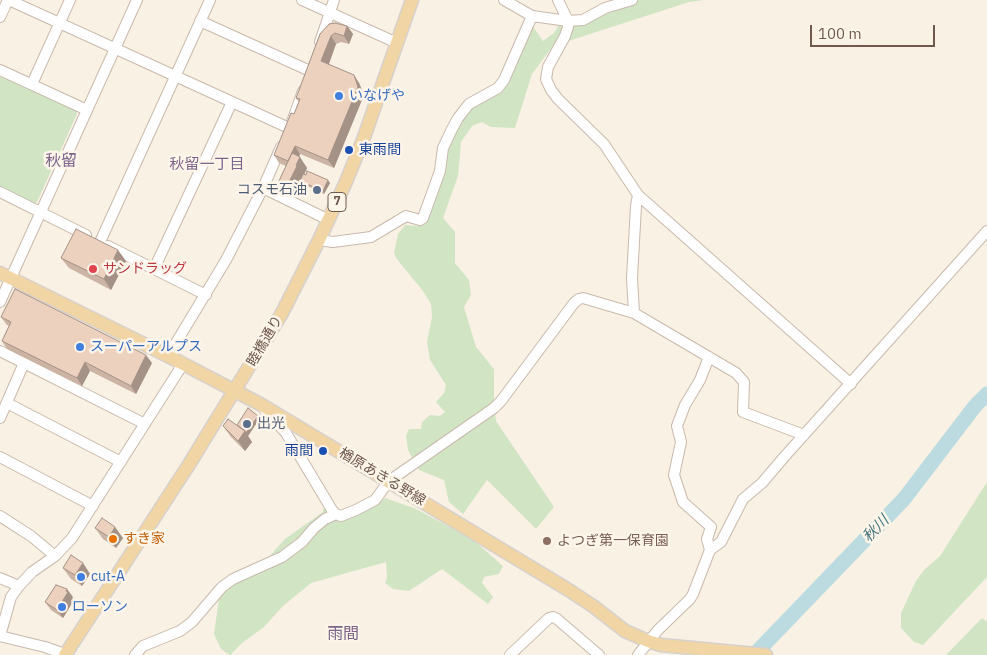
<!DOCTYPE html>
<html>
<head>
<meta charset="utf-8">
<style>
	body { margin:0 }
	#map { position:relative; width:987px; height:655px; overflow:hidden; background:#f9f1e4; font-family:"IBM Plex Sans",sans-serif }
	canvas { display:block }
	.scale { position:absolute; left:810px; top:25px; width:125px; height:22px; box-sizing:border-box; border:2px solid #6f594d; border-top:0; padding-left:6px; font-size:15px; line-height:18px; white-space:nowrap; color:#6f594d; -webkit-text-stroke:4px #fdf5ea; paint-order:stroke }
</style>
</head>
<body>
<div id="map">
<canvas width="987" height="655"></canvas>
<div class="scale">100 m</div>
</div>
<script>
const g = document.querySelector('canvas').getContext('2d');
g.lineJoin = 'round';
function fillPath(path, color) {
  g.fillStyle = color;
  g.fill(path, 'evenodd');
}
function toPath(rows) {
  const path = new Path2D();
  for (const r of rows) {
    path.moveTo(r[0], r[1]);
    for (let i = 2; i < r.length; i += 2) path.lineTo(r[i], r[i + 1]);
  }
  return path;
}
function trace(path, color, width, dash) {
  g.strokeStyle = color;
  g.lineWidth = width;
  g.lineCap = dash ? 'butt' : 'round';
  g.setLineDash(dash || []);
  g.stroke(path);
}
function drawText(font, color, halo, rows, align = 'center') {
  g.font = font + ' "IBM Plex Sans","Noto Sans JP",sans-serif';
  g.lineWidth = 5;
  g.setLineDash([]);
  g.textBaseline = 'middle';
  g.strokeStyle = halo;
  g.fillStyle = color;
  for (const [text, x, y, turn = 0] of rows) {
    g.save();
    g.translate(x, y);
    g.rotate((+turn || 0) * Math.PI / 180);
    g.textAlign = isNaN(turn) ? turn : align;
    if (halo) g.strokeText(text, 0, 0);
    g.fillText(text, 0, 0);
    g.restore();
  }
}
fillPath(toPath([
	[639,0,704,0,689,2,553,46,532,74,515,128,491,127,482,122,472,126,461,142,458,176,443,218,455,232,455,263,469,280,471,295,464,307,476,347,494,369,494,399,496,421,554,507,536,529,487,480,463,514,449,502,444,480,419,470,408,450,406,436,409,429,421,429,422,422,430,415,440,416,445,412,436,402,444,393,446,385,430,360,427,342,432,317,431,304,423,291,396,258,394,253,398,234,405,225,418,226,439,186,446,151,464,110,505,84,525,36,534,28,543,41,554,33,559,25,595,19],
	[0,74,75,108,77,114,37,202,32,204,0,188],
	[987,482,987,577,923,645,914,642,901,628,901,613,907,600,916,581,924,570,940,556],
	[385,498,414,508,472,539,503,566,499,574,484,577,482,583,493,597,488,604,442,569,409,591,393,589,385,583,387,578,386,562,311,583,283,606,264,627,242,643,230,655,221,649,214,634,221,584,265,561,285,539,323,512,323,509,332,507,336,508,350,516,368,510],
	[982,618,987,622,987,655,946,655]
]), '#d1e5c5');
trace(toPath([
	[754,655,904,499,975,406,987,394]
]), '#bbdbe0', 15);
const minor = toPath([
	[9,0,289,128],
	[302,0,397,43],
	[504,0,532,16,568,21,583,20,605,8,632,0],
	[558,0,568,21,568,27,565,36,548,67,546,79,551,90,558,99,604,144,638,195,851,384],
	[0,17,8,0],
	[200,21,310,71],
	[320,42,334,0],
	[0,70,87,110],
	[32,84,70,0],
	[292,122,303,91],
	[263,188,329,220],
	[0,192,86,235],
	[319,240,333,242,371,237,406,216,420,220,423,218,440,171,443,148,452,129,458,118,469,104,498,88,504,80,532,16],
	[100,242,210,0],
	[108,246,206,295],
	[154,269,232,102],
	[0,302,137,0],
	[634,313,632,278,636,206,638,195],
	[0,351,145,424],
	[168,356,226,260,263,188,281,147],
	[7,403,121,462],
	[265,410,286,433,332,510,336,514,341,516,356,510,375,500,389,481,494,408,501,401,574,303,579,299,583,298,634,313,736,373,744,382,743,412,804,435],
	[0,418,24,363],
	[0,457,93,506],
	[0,516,31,536,55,556],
	[710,550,721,542,743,499,762,483,785,456,987,231],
	[0,578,19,586],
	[0,636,11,597,19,586,32,572,55,556,72,538,183,364],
	[0,636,45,647,67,655],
	[135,655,143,646,180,631,192,622,222,587,233,579,282,557,302,542,314,528,325,519,336,514],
	[510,655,549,618,553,617,557,619,599,655],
	[638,655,658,630,690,599,693,594,710,550,707,539,711,527,683,502,674,475,681,442,677,426,685,405,700,380,709,357]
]);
const major = toPath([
	[0,273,168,356,260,404,567,589,593,606,625,631,648,641,661,645,766,655],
	[65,655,188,466,282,313,319,240,345,184,363,140,412,0]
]);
trace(minor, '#c9b9ac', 12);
trace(major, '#d7d1cd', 15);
trace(minor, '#fff', 10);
trace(major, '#f1d5a4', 12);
fillPath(toPath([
	[347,26,353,34,349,44,341,42,336,44,329,64,359,83,364,95,334,168,300,154,299,157,307,168,304,174,330,183,324,194,301,183,295,195,287,191,279,181,286,166,279,163,274,155,294,114,299,102,296,98,320,34],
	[61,258,126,261,111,290,69,268],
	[1,317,152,363,136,394,90,371,82,386,7,349,2,341,9,326,7,325],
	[258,416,260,418,248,436,252,442,245,451,231,437,223,426,237,425],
	[95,528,123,538,116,548,103,539],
	[83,563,90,574,82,586,71,579,63,568],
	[73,597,72,598,74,600,63,618,51,610,45,602]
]), '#cbb4a4');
fillPath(toPath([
	[347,26,353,34,349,44,344,36],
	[331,36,336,44,327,69,321,61],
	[354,75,359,83,364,95,334,168,328,160],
	[295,146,300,154,294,169,288,161],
	[300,157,307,168,304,175,300,181,301,183,295,195,288,184],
	[328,180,330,183,324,194,323,191],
	[118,250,126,261,111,290,104,279],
	[146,355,152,363,136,394,131,386],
	[85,362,90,371,82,386,77,378],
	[258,416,260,418,248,436,252,442,245,451,238,441,245,431],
	[115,527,123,538,116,548,109,537],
	[83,563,90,574,82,586,75,575],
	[67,589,73,597,72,598,74,600,63,618,57,610]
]), '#a59286');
const building = toPath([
	[335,23,347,26,344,36,335,33,331,36,321,61,354,75,358,87,328,160,295,146,288,161,274,155,291,113,294,114,300,99,296,98,320,34,329,24,335,23],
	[292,153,300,157,296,165,297,166,288,184,279,181,292,153],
	[307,171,328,180,323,191,300,181,303,174,306,175,307,171],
	[76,229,118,250,104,279,61,258,76,229],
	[15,289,146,355,131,386,85,362,77,378,2,341,11,322,1,317,15,289],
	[248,408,258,416,246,433,245,431,237,425,248,408],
	[228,419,245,431,238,441,223,426,228,419],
	[102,518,115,527,109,537,95,528,102,518],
	[71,555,83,563,75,575,63,568,71,555],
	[56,585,67,589,66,591,68,592,57,610,45,602,56,585]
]);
fillPath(building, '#ecd1bf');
trace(building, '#a59286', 1);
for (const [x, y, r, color] of [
	[339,96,5,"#3f7fe0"],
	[349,150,5,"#1a4fb4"],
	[317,190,5,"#5c6f8a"],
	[93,269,5,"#e0444e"],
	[80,347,5,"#3f7fe0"],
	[247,424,5,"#5c6f8a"],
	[323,451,5,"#1a4fb4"],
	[113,539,5,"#e8710a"],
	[547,541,5,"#8d6e63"],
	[81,577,5,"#3f7fe0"],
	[62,607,5,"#3f7fe0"]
]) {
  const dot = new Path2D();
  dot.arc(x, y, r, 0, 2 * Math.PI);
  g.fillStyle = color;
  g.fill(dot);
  trace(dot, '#fdf5ea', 2);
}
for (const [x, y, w] of [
	[337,202,18]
]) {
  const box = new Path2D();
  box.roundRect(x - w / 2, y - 9.5, w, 19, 4);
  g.fillStyle = '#fdf5ea';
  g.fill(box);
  trace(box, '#6f594d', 1);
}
drawText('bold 12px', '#6f594d', null, [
	["7",337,202]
]);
drawText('14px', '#366cbe', '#fdf5ea', [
	["いなげや",349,96],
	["スーパーアルプス",90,347],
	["cut-A",91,577],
	["ローソン",72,607]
], 'left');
drawText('14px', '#164399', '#fdf5ea', [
	["東雨間",359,150],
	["雨間",313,451,"right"]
], 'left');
drawText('14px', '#4e5e75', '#fdf5ea', [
	["コスモ石油",307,190],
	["出光",257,424,"left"]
], 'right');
drawText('14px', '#be3a42', '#fdf5ea', [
	["サンドラッグ",103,269]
], 'left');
drawText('14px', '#6f594d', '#fdf5ea', [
	["睦橋通り",265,341,-60],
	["楢原あきる野線",382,477,31]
]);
drawText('14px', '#c56008', '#fdf5ea', [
	["すき家",123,539]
], 'left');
drawText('14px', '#785e54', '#fdf5ea', [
	["よつぎ第一保育園",557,541]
], 'left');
drawText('15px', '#7e658b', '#fdf5ea', [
	["秋留一丁目",207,165]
]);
drawText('italic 15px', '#497680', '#fdf5ea', [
	["秋川",876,529,-46]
]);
drawText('16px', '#7e658b', '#fdf5ea', [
	["秋留",61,161],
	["雨間",343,634]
]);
</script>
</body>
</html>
